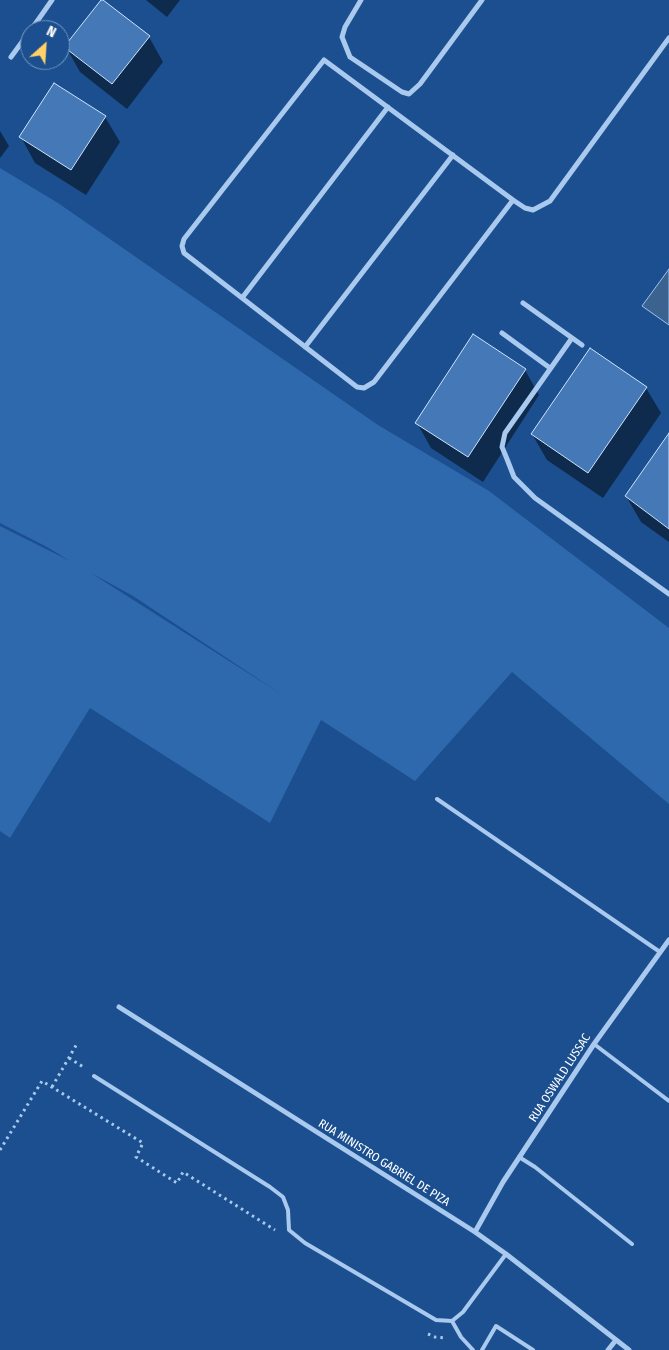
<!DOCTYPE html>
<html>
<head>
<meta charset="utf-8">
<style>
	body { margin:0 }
	#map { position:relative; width:669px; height:1350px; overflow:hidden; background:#1b4f8f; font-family:"Fira Sans Condensed",sans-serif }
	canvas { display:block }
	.north { position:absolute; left:20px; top:20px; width:50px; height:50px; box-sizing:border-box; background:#1b4f8f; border:1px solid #7695bc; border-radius:50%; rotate:26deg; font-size:14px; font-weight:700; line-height:20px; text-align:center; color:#fff }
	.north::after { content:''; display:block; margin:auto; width:18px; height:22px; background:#ffd166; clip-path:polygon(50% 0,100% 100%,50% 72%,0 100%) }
</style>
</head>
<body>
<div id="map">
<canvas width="669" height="1350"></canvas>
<div class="north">N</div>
</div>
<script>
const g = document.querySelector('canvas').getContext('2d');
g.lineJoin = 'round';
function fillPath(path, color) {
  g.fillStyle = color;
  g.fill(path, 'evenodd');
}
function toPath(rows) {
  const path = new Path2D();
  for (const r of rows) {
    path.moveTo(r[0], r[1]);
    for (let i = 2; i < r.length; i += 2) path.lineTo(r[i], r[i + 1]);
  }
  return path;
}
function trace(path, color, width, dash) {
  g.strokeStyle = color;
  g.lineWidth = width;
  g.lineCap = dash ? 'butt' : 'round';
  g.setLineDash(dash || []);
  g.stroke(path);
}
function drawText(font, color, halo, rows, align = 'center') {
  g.font = font + ' "Fira Sans Condensed",sans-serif';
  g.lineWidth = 4;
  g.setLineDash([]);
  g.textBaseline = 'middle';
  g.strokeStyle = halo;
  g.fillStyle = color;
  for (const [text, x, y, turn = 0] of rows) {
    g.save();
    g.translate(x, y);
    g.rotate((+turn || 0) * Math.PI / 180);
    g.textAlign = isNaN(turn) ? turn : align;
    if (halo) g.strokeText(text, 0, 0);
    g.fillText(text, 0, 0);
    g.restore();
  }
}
fillPath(toPath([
	[0,168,58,203,378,425,489,491,669,628,669,804,512,672,415,781,321,720,270,823,90,708,10,838,0,831,0,526,70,561,47,547,0,523],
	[91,573,133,596,281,694]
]), '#2e69ad');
const water = toPath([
	[669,269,669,325,642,306,669,269]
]);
fillPath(water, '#3c6290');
trace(water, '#9cc4f0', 1);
fillPath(toPath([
	[146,0,180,0,167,17],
	[149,37,163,62,127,109,80,72,66,47],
	[105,117,120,142,86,195,35,163,21,137],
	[0,131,9,146,0,158],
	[525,370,539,395,483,482,431,448,417,423],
	[646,388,661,413,603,498,547,460,532,434],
	[669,435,669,542,641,522,626,496]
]), '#0007');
const building = toPath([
	[101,0,103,0,150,36,112,84,64,47,101,0],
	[54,83,106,116,71,170,19,137,54,83],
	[473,334,526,369,468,457,415,423,473,334],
	[590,348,647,387,588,473,531,434,590,348],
	[669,433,669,529,625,496,669,433]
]);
fillPath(building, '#4478b7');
trace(building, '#cfe3fa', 1);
trace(toPath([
	[69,1058,85,1068],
	[52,1087,78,1042],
	[0,1150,42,1081,143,1143,136,1157,177,1183,183,1172,275,1230],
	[428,1334,435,1337,446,1338]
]), '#a9c9ee', 3, [2.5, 4]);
trace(toPath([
	[437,799,660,952],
	[594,1044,669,1101],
	[94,1076,270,1187,283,1197,288,1210,289,1230,305,1243,436,1320,452,1321,463,1312,506,1254],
	[519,1157,535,1167,632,1244],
	[452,1321,461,1337,473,1350],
	[482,1350,496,1326,533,1350]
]), '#a9c9ee', 4);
trace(toPath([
	[361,0,345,27,342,37,350,57,402,92,409,94,420,84,482,0],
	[31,30,52,0],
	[11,57,30,31],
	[513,200,374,382,364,388,357,387,184,253,182,246,184,239,324,60,513,200,525,208,533,210,550,201,669,38],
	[242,298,388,107],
	[523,303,582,345],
	[502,333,550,368],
	[572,338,505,433,502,447,507,459,514,477,535,498,669,594],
	[305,347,453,155],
	[119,1007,475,1232,506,1254,629,1350],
	[475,1232,503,1182,594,1044,669,940],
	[608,1350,616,1340]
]), '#a9c9ee', 5);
drawText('12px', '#fff', '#1b4f8f', [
	["RUA OSWALD LUSSAC",560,1078,-57],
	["RUA MINISTRO GABRIEL DE PIZA",384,1163,32]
]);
</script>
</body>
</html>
